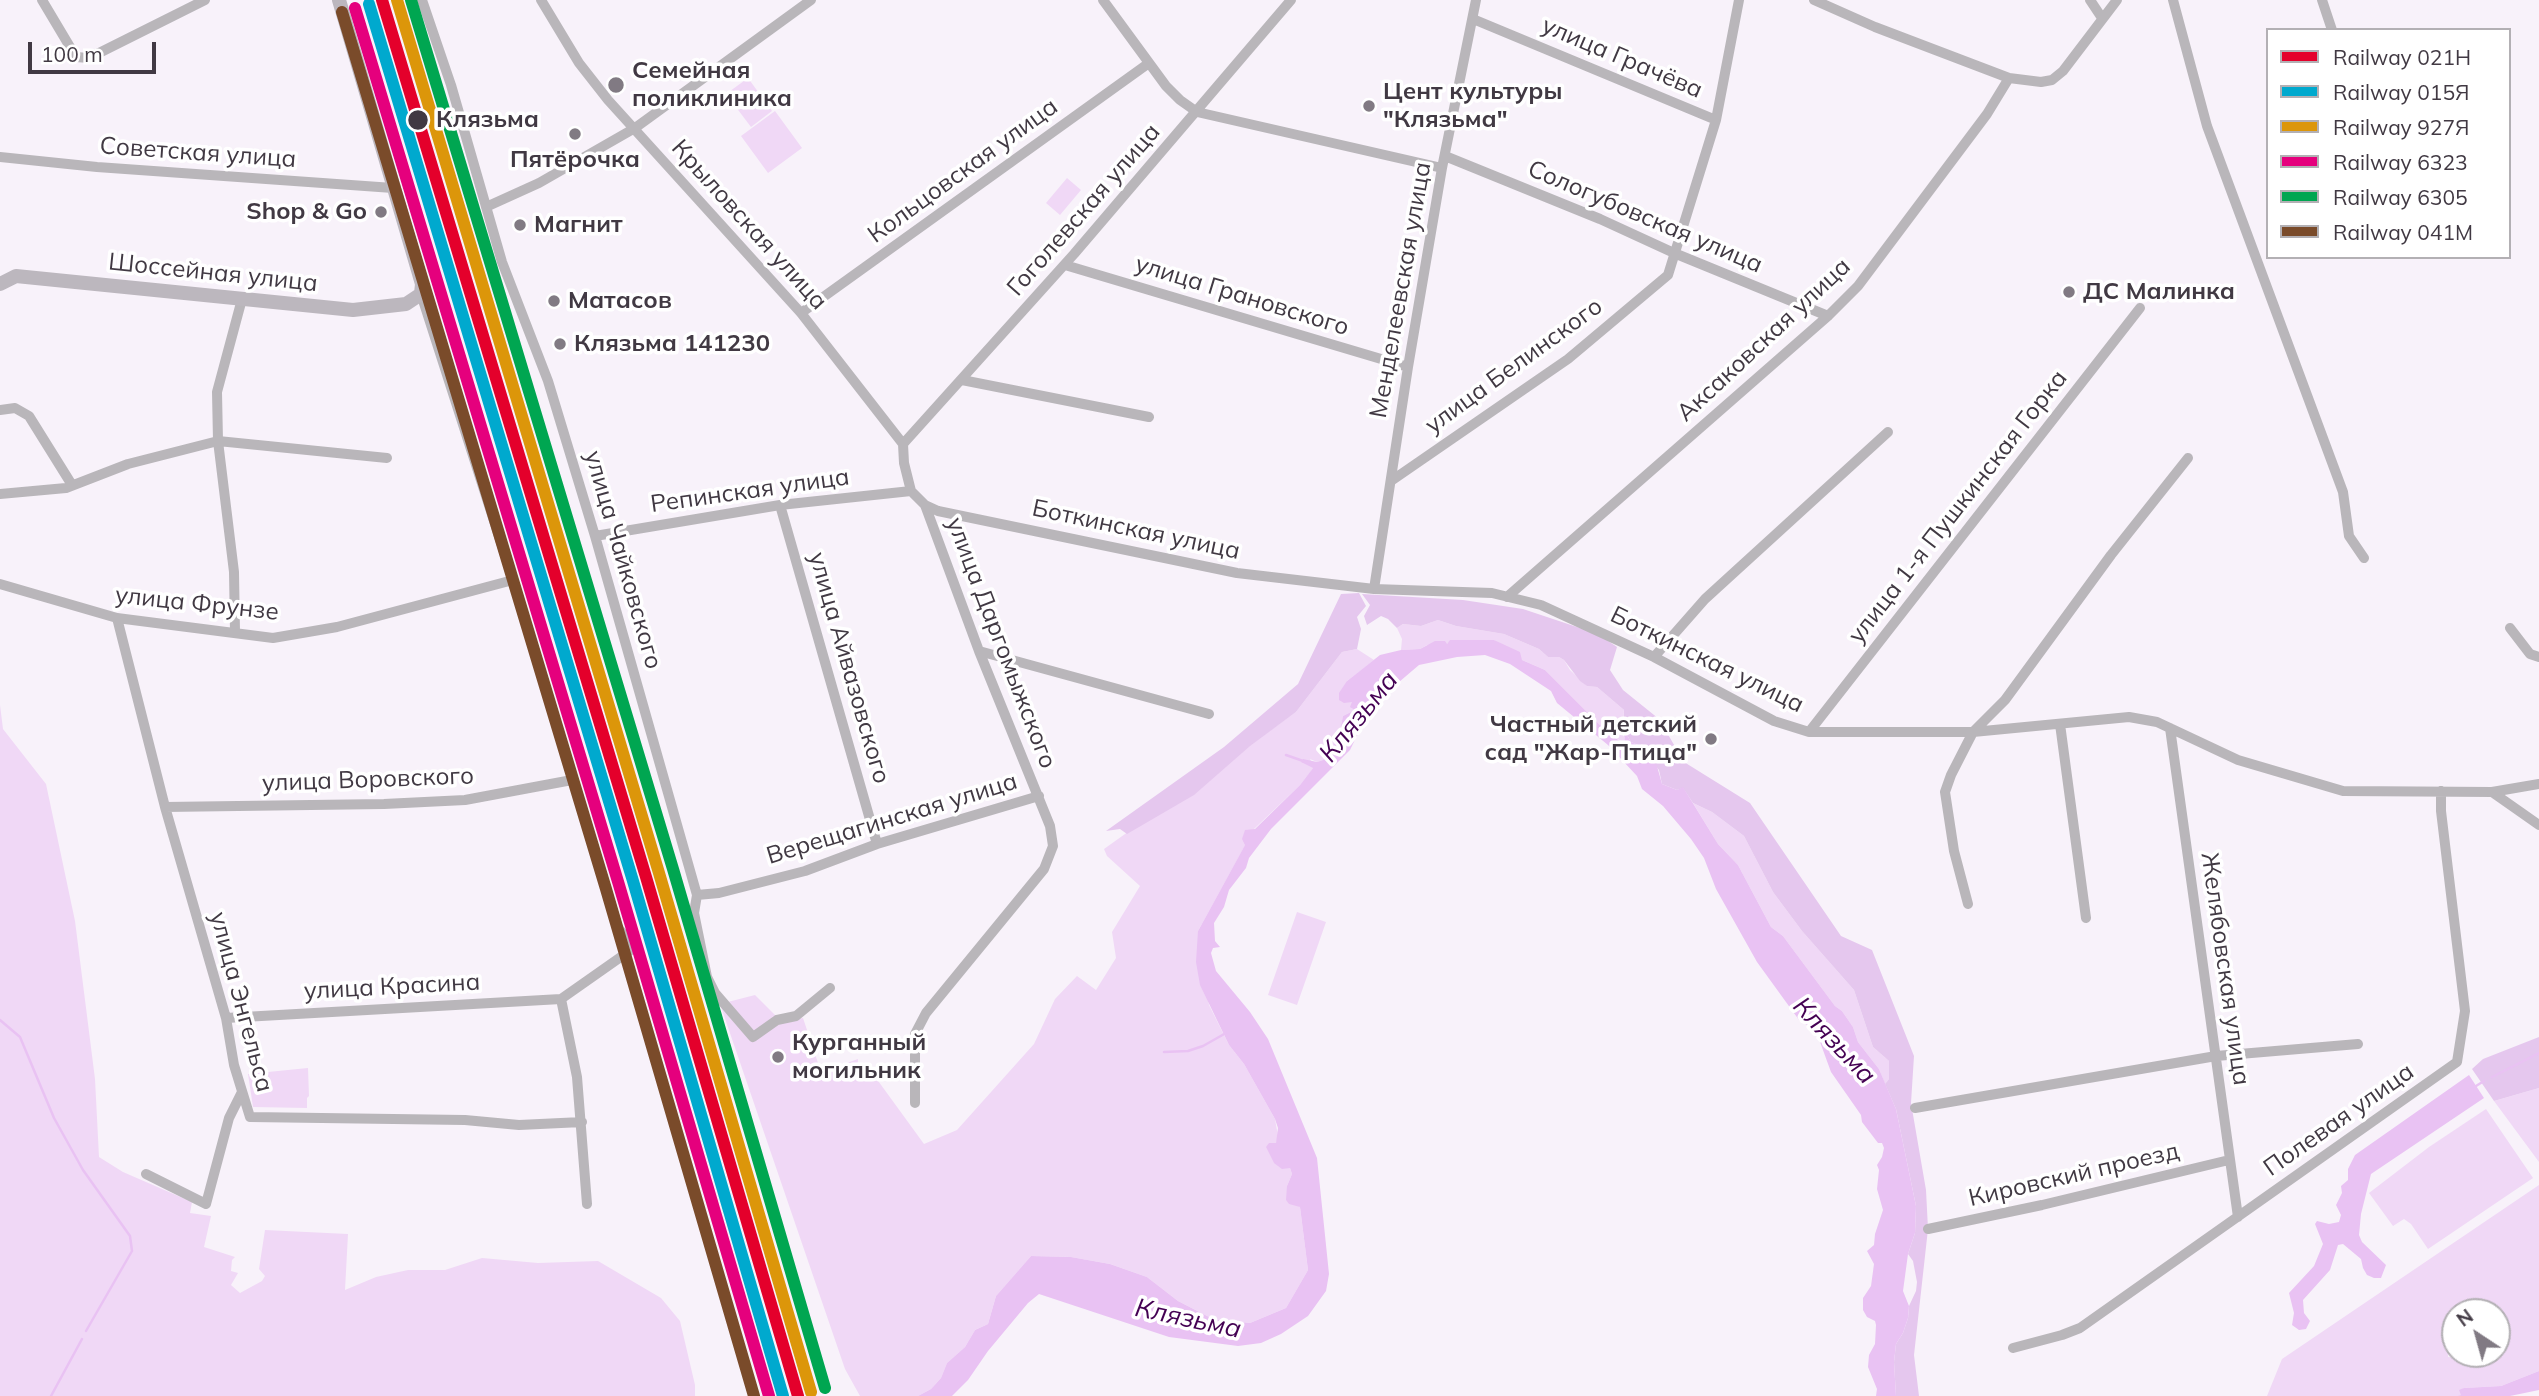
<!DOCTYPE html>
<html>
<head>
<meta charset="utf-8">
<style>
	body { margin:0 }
	#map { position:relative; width:2539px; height:1396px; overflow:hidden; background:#f8f2fa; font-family:Mulish,sans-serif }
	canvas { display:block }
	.legend { position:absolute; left:2266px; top:28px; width:245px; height:231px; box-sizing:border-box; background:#fff; border:2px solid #b3b0b4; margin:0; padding:9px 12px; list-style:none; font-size:21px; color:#413943 }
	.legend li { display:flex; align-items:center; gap:14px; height:35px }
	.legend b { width:35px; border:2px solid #b3b0b4 }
	.north { position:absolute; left:2441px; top:1298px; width:70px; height:70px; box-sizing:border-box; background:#fff; border:2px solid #b3b0b4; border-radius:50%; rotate:324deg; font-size:19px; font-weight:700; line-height:28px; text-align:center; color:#413943 }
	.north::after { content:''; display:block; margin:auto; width:24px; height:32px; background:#817a83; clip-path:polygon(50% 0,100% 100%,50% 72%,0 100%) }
	.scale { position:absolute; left:28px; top:42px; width:128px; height:32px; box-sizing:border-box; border:4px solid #413943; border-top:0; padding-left:9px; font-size:21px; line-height:24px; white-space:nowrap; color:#413943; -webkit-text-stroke:5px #fff; paint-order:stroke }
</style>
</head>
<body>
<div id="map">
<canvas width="2539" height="1396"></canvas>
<ul class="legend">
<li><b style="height:9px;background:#e4002b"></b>Railway 021Н</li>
<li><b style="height:9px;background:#00a9ce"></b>Railway 015Я</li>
<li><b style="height:9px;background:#dc960a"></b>Railway 927Я</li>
<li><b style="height:9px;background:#e5007d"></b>Railway 6323</li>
<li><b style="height:9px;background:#00a651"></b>Railway 6305</li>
<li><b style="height:9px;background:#7a4b2a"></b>Railway 041М</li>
</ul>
<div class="north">N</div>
<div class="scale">100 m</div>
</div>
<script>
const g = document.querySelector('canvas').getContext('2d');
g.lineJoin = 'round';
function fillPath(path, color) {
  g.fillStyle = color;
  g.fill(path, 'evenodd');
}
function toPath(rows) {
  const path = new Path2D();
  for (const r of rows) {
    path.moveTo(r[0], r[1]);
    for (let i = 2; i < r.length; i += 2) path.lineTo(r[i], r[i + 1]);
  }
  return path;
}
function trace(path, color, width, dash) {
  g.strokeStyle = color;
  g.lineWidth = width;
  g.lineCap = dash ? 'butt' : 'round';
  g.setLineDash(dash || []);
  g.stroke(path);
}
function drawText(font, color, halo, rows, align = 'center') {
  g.font = font + ' Mulish,sans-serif';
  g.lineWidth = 7;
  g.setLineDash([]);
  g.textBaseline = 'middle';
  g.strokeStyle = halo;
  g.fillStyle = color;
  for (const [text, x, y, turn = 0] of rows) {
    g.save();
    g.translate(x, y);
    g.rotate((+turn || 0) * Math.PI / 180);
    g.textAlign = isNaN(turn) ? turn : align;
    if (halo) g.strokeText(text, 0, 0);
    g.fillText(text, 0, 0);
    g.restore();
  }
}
fillPath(toPath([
	[748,78,772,111,751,127,726,94],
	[775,111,802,148,768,173,741,136],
	[1067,178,1081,190,1060,215,1046,203],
	[1438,620,1456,626,1504,634,1539,649,1548,657,1559,657,1564,660,1570,670,1587,686,1597,687,1624,710,1622,733,1626,741,1624,743,1609,734,1545,670,1522,660,1494,640,1451,640,1447,644,1427,645,1420,649,1401,650,1402,639,1397,628,1403,624,1421,626],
	[1357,649,1374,660,1347,681,1355,710,1343,716,1338,739,1323,760,1317,762,1310,759,1314,767,1300,785,1254,829,1198,931,1209,1005,1229,1045,1244,1064,1275,1119,1278,1136,1276,1144,1269,1143,1290,1168,1292,1174,1287,1186,1287,1196,1300,1207,1308,1270,1286,1308,1250,1323,1213,1319,1178,1301,1147,1277,1110,1264,1071,1257,1031,1256,996,1296,988,1324,975,1330,965,1347,947,1363,941,1378,931,1389,918,1396,860,1396,845,1369,720,1004,755,995,781,1021,803,1018,821,1072,858,1059,857,1074,876,1078,924,1144,957,1130,1034,1044,1055,999,1077,976,1096,990,1116,958,1112,932,1140,886,1107,856,1104,849,1296,712,1342,652],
	[0,705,3,729,46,784,75,921,95,1079,99,1157,123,1172,192,1202,190,1213,211,1216,204,1247,235,1257,232,1260,231,1271,238,1273,231,1285,240,1293,262,1281,265,1276,259,1269,265,1230,348,1234,345,1290,376,1277,408,1270,445,1270,482,1258,538,1263,598,1261,661,1298,680,1321,695,1385,695,1396,0,1396],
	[1693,803,1712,812,1744,836,1773,892,1802,931,1854,990,1873,1047,1889,1061,1889,1079,1885,1084,1879,1069,1858,1042,1853,1027,1842,1011,1835,1006,1783,936,1771,927,1738,865,1718,844],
	[1297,912,1326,922,1297,1005,1268,995],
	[308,1068,309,1096,307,1098,307,1108,253,1107,248,1074],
	[2539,1088,2539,1162,2494,1101],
	[2486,1109,2533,1178,2428,1249,2411,1224,2404,1219,2393,1226,2369,1193,2429,1147],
	[2539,1185,2539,1371,2501,1386,2464,1388,2461,1395,2456,1396,2267,1396,2282,1359],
	[2455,1312,2497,1312,2497,1354,2468,1354,2462,1358,2448,1357,2449,1342,2455,1332]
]), '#f0d8f6');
fillPath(toPath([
	[1359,593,1366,606,1357,617,1361,629,1357,649,1342,652,1296,712,1250,746,1194,795,1127,834,1120,829,1106,831,1224,747,1298,684,1341,594],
	[1362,594,1463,600,1523,609,1598,634,1617,647,1610,670,1623,690,1659,719,1684,762,1750,803,1841,936,1872,950,1914,1056,1911,1103,1926,1190,1928,1229,1914,1355,1919,1396,1896,1396,1894,1362,1896,1344,1903,1333,1908,1318,1909,1306,1916,1291,1917,1282,1913,1261,1908,1254,1915,1233,1916,1206,1896,1109,1885,1084,1889,1079,1889,1061,1873,1047,1854,990,1802,931,1773,892,1744,836,1712,812,1693,803,1683,788,1677,790,1662,784,1659,770,1638,745,1631,742,1623,728,1624,710,1597,687,1587,686,1580,681,1564,660,1559,657,1548,657,1539,649,1504,634,1456,626,1438,620,1421,626,1403,624,1397,628,1388,619,1381,616,1367,625,1364,616,1370,605],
	[2539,1037,2539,1088,2494,1101,2472,1069,2483,1059]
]), '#e5c7ee');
fillPath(toPath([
	[1450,640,1494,640,1520,652,1522,660,1545,670,1609,734,1623,743,1625,741,1623,728,1631,742,1638,745,1657,766,1662,784,1677,790,1683,787,1718,844,1738,865,1771,927,1783,936,1835,1006,1842,1011,1853,1027,1858,1042,1879,1069,1896,1109,1916,1206,1915,1233,1908,1254,1903,1291,1909,1306,1908,1318,1903,1333,1896,1344,1894,1362,1896,1396,1876,1396,1877,1389,1868,1367,1869,1355,1875,1344,1876,1325,1875,1321,1867,1317,1863,1310,1863,1298,1871,1286,1874,1264,1867,1251,1874,1245,1875,1234,1883,1210,1877,1189,1879,1170,1877,1165,1882,1157,1884,1148,1882,1143,1878,1143,1862,1122,1861,1115,1831,1072,1816,1031,1799,1020,1757,962,1716,889,1704,858,1691,839,1663,806,1642,789,1637,776,1608,745,1557,703,1551,691,1510,664,1485,655,1457,657,1419,665,1372,705,1350,750,1271,829,1249,858,1246,868,1229,890,1224,907,1214,923,1215,941,1220,947,1213,948,1211,953,1216,971,1250,1012,1268,1039,1317,1158,1329,1274,1326,1291,1308,1316,1281,1334,1261,1343,1238,1346,1169,1337,1039,1294,1028,1303,988,1351,968,1380,952,1396,918,1396,931,1389,941,1378,947,1363,965,1347,975,1330,988,1324,996,1296,1031,1256,1071,1257,1110,1264,1147,1277,1178,1301,1213,1319,1250,1323,1286,1308,1308,1270,1300,1207,1289,1204,1286,1200,1287,1186,1292,1174,1290,1168,1282,1169,1274,1163,1266,1147,1269,1143,1276,1143,1278,1128,1275,1119,1244,1064,1229,1045,1200,985,1196,962,1198,931,1245,845,1242,839,1245,830,1255,829,1300,785,1313,768,1301,762,1303,759,1317,762,1323,760,1338,739,1343,716,1355,710,1350,707,1352,702,1344,703,1339,700,1339,693,1347,681,1380,655,1401,650,1420,649,1435,641,1445,641,1447,644],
	[2469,1075,2484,1098,2371,1174,2361,1214,2359,1235,2362,1242,2386,1265,2381,1278,2374,1278,2367,1275,2363,1268,2361,1259,2343,1244,2338,1245,2330,1270,2303,1300,2304,1313,2310,1321,2306,1329,2299,1330,2292,1325,2294,1313,2289,1293,2314,1266,2323,1244,2315,1224,2317,1221,2329,1224,2339,1222,2341,1215,2336,1205,2342,1193,2341,1186,2348,1180,2348,1169,2355,1155],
	[2539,1371,2539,1390,2510,1396,2456,1396,2461,1395,2459,1390,2464,1388,2501,1386]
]), '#e9c2f3');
trace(toPath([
	[1286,755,1306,762],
	[0,1020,20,1037,54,1118,83,1170,130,1236,132,1251,86,1331],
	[1164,1052,1188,1051,1203,1046,1226,1033],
	[2492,1077,2539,1053],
	[2476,1086,2484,1081],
	[51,1396,82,1339]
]), '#e9c2f3', 2.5);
trace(toPath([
	[42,0,76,57,89,58,205,0],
	[422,0,451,85,502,262,548,381,595,536,697,895,694,913,707,977,715,993,753,1037,777,1020,796,1016,830,988],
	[541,0,579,63,608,100,801,313,903,444],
	[1103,0,1166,86,1180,100,1197,112,1442,168],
	[1814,0,1875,27,2009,78,2041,82,2052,80,2063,71,2117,0],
	[2090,0,2102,18],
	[2173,0,2207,126,2343,492,2349,536,2364,558],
	[2322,0,2332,30],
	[1473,19,1716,120],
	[1445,156,1600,219,1674,253,1828,316],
	[0,157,97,167,393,188],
	[486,207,539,183,635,128,811,0],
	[1065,265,1408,367],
	[421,294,513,580,618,928,635,947,561,999,577,1077,587,1204],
	[801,313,1149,63],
	[962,380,1149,417],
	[0,410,15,408,29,416,72,485],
	[903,444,904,463,911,491,925,505,938,511,1237,573,1374,589,1492,593,1541,605,1654,657,1774,721,1809,732,1973,732,2129,717,2157,722,2238,760,2343,791,2492,792,2539,784],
	[903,444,1074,254,1291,0],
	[1391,481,1568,359,1668,275,1716,120,1739,0],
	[0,494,66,488,128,464,218,441,387,458],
	[780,505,877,844],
	[595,536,780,505,911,491],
	[0,584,117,618,273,638,337,627,513,580],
	[1374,589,1408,367,1442,168,1476,0],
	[1507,597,1828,316,1858,286,1987,114,2009,78],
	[117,618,165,807,226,1018,234,1065,250,1117,465,1120,519,1125,582,1122],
	[2510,628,2530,654,2539,657],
	[235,632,234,572,218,441,217,392,242,299],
	[979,651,1209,714],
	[1654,657,1705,599,1888,432],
	[2060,724,2086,918],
	[2170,728,2238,1217],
	[1809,732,2140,308],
	[2492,792,2539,825],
	[165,807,384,804,465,800,572,780],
	[697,895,719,893,805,871,877,844,1039,796],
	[1968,904,1954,851,1945,792,1951,775,1973,732,2005,700,2111,555,2188,458],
	[226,1018,561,999],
	[915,1103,915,1034,926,1013,1044,869,1053,846,1050,826,979,651,925,505],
	[1915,1108,2216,1056,2358,1044],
	[146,1174,206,1204,229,1118,242,1092],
	[1928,1229,2042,1205,2229,1160],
	[2013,1348,2062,1335,2080,1328,2457,1062,2465,1011,2441,811,2441,791]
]), '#b9b6ba', 10);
trace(toPath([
	[0,284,16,276,353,310,406,304,421,294,422,284,339,0]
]), '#bcb7be', 14);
trace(toPath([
	[382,0,646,877,798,1396]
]), '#e4002b', 12);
trace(toPath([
	[369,4,633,881,783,1396]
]), '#00a9ce', 12);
trace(toPath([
	[397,0,659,873,811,1392]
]), '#dc960a', 12);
trace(toPath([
	[355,8,619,885,769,1396]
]), '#e5007d', 12);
trace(toPath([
	[411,0,673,869,825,1388]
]), '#00a651', 12);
trace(toPath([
	[342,12,606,889,754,1396]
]), '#7a4b2a', 12);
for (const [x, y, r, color] of [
	[616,85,9,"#817a83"],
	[1369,106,7,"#817a83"],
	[418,120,11,"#413943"],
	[575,134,7,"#817a83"],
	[381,212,7,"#817a83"],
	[520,225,7,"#817a83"],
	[2069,292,7,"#817a83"],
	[554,301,7,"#817a83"],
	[560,344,7,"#817a83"],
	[1711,739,7,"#817a83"],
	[778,1057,7,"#817a83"]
]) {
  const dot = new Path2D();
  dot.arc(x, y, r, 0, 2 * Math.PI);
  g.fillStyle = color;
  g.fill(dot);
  trace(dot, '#fff', 2.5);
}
drawText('24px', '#413943', '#fff', [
	["улица Грачёва",1622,58,23],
	["Советская улица",198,153,4],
	["Кольцовская улица",963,171,-36],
	["Гоголевская улица",1084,210,-49],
	["Сологубовская улица",1645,217,23],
	["Крыловская улица",749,225,48],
	["Шоссейная улица",213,273,6],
	["Менделеевская улица",1401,290,-80],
	["улица Грановского",1242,296,17],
	["Аксаковская улица",1764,340,-43],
	["улица Белинского",1514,366,-36],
	["Репинская улица",750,491,-8],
	["улица 1-я Пушкинская Горка",1958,507,-52],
	["Боткинская улица",1136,530,12],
	["улица Чайковского",623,560,74],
	["улица Фрунзе",197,604,6],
	["улица Даргомыжского",1001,643,69],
	["Боткинская улица",1707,660,26],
	["улица Айвазовского",849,668,74],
	["улица Воровского",368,780,-2],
	["Верещагинская улица",892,819,-17],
	["Желябовская улица",2225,969,82],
	["улица Красина",392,987,-3],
	["улица Энгельса",241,1002,75],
	["Полевая улица",2339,1120,-35],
	["Кировский проезд",2074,1175,-13]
]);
drawText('bold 24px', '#413943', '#fff', [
	["Семейная",632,71],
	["поликлиника",632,99],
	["Цент культуры",1383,92],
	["\"Клязьма\"",1383,120],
	["Пятёрочка",575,160,"center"],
	["Shop & Go",367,212,"right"],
	["Магнит",534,225],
	["ДС Малинка",2083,292],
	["Матасов",568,301],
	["Клязьма 141230",574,344],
	["Частный детский",1697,725,"right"],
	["сад \"Жар-Птица\"",1697,753,"right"],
	["Курганный",792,1043],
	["могильник",792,1071]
], 'left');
drawText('bold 24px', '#413943', '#fff', [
	["Клязьма",436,120]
], 'left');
drawText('italic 26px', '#440153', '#fff', [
	["Клязьма",1359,717,-51],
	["Клязьма",1834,1041,47],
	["Клязьма",1188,1319,12]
]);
</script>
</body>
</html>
